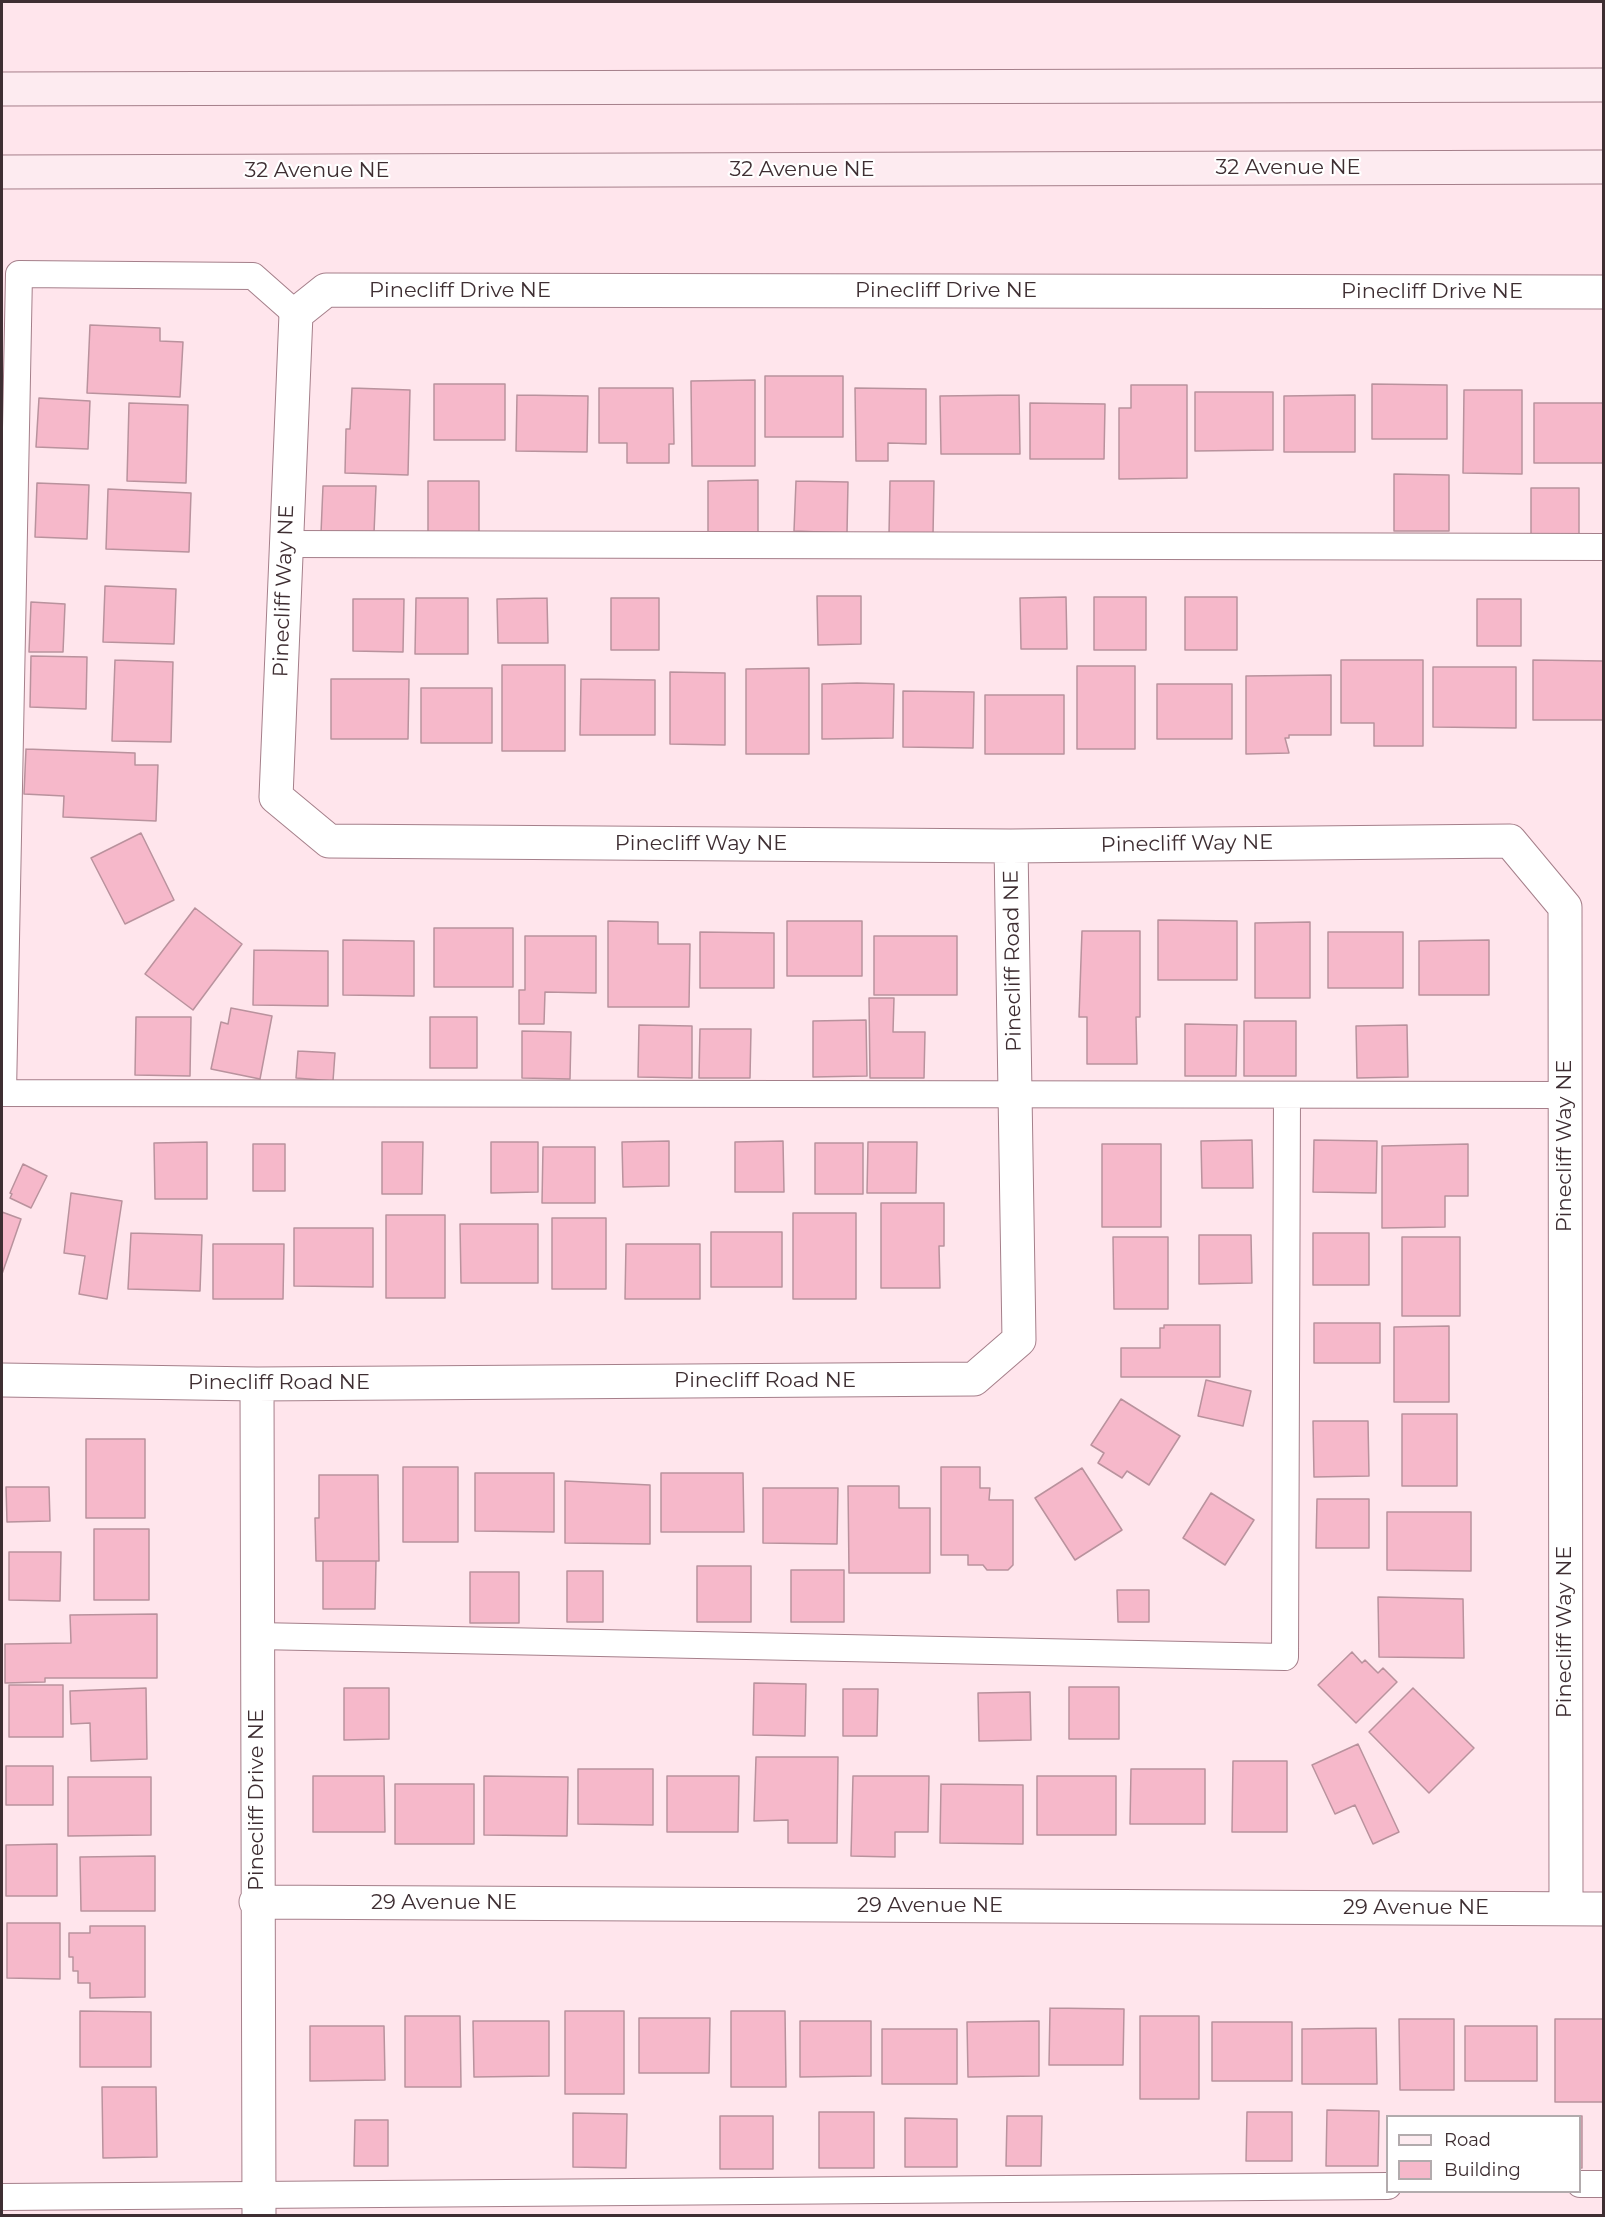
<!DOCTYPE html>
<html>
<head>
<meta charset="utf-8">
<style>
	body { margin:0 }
	#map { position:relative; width:1605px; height:2217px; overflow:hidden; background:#ffe5ec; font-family:Montserrat,sans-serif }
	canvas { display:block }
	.frame { position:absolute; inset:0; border:3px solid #3e2e32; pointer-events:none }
	.legend { position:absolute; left:1386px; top:2115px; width:195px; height:78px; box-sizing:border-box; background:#fff; border:2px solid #b2abad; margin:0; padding:8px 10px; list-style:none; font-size:18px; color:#3e2e32 }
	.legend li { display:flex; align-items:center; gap:12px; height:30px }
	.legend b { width:30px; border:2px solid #b2abad }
</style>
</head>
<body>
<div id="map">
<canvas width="1605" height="2217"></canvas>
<div class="frame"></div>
<ul class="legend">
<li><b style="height:8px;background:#fdebf0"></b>Road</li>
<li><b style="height:16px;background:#f6b8ca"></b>Building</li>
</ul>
</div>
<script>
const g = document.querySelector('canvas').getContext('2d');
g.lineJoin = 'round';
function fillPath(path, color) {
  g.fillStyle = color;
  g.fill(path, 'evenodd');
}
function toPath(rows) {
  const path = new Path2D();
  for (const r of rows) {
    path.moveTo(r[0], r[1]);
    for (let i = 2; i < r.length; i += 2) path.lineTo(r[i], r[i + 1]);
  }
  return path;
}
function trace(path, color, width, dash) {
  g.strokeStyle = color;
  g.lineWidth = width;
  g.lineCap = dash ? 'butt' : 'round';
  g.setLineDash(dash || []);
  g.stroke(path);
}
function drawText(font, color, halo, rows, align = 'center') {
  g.font = font + ' Montserrat,sans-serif';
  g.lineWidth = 4.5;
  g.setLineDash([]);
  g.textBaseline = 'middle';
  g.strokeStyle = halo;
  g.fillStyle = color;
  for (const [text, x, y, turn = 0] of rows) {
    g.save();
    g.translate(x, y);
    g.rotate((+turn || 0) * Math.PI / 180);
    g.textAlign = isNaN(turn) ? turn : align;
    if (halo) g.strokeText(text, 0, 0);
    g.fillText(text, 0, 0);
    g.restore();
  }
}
const building = toPath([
	[90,325,160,328,160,341,183,342,180,397,87,393,90,325],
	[765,376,843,376,843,437,765,437,765,376],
	[755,380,755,466,692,466,691,381,755,380],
	[434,384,505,384,505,440,434,440,434,384],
	[1372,384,1447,385,1447,439,1372,439,1372,384],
	[1131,385,1187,385,1187,478,1119,479,1119,408,1131,408,1131,385],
	[352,388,410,390,408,475,345,473,346,429,350,429,352,388],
	[599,388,673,388,674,444,669,444,669,463,627,463,627,443,599,443,599,388],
	[855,388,926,389,926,444,888,443,888,461,856,461,855,388],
	[1464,390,1522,390,1522,474,1463,473,1464,390],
	[1195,392,1273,392,1273,450,1195,451,1195,392],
	[517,395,588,396,587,452,516,451,517,395],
	[1019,395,1020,454,941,454,940,396,1019,395],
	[1355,395,1355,452,1284,452,1284,396,1355,395],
	[39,398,90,401,88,449,36,447,39,398],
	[129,403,188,405,186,483,127,481,129,403],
	[1030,403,1105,404,1104,459,1030,459,1030,403],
	[1534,403,1604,403,1604,463,1534,463,1534,403],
	[1394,474,1449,475,1449,531,1394,531,1394,474],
	[758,480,758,534,708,535,708,481,758,480],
	[428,481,479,481,479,533,428,533,428,481],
	[796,481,848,482,847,533,794,531,796,481],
	[890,481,934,481,933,535,889,535,890,481],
	[37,483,89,485,87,539,35,537,37,483],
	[323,486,376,486,374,533,321,533,323,486],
	[1531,488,1579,488,1579,534,1531,534,1531,488],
	[108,489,191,493,189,552,106,549,108,489],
	[105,586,176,589,174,644,103,642,105,586],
	[817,596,861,596,861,644,818,645,817,596],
	[1066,597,1067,649,1021,649,1020,598,1066,597],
	[1094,597,1146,597,1146,650,1094,650,1094,597],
	[1185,597,1237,597,1237,650,1185,650,1185,597],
	[416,598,468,598,468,654,415,654,416,598],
	[547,598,548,643,498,643,497,599,547,598],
	[611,598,659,598,659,650,611,650,611,598],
	[353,599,404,599,403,652,353,651,353,599],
	[1477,599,1521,599,1521,646,1477,646,1477,599],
	[31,602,65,604,63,652,29,652,31,602],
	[31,656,87,657,86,709,30,707,31,656],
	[115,660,173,662,171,742,112,741,115,660],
	[1341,660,1423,660,1423,746,1374,746,1374,723,1341,723,1341,660],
	[1533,660,1604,661,1604,720,1533,720,1533,660],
	[502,665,565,665,565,751,502,751,502,665],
	[1077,666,1135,666,1135,749,1077,749,1077,666],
	[1433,667,1516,667,1516,728,1433,727,1433,667],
	[809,668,809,754,746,754,746,669,809,668],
	[670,672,725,673,725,745,670,744,670,672],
	[1331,675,1331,735,1289,735,1289,738,1285,738,1289,753,1246,754,1246,676,1331,675],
	[331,679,409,679,408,739,331,739,331,679],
	[581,679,655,680,655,735,580,735,581,679],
	[857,683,894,684,893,738,822,739,822,684,857,683],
	[1157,684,1232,684,1232,739,1157,739,1157,684],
	[421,688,492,688,492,743,421,743,421,688],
	[903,691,974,692,973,748,903,747,903,691],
	[985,695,1064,695,1064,754,985,754,985,695],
	[26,749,135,753,135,765,158,765,156,821,63,817,64,796,24,794,26,749],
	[141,833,174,900,125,924,91,858,141,833],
	[195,908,242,944,193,1010,145,974,195,908],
	[1158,920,1237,921,1237,980,1158,980,1158,920],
	[608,921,658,922,658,944,690,944,689,1007,608,1007,608,921],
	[787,921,862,921,862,976,787,976,787,921],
	[1310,922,1310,998,1255,998,1255,923,1310,922],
	[434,928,513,928,513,987,434,987,434,928],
	[1082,931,1140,931,1140,1017,1136,1017,1137,1064,1087,1064,1087,1017,1079,1017,1082,931],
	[700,932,774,933,774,988,700,988,700,932],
	[1328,932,1403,932,1403,988,1328,988,1328,932],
	[525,936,596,936,596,993,545,992,544,1024,519,1024,519,990,525,990,525,936],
	[874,936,957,936,957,995,874,995,874,936],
	[343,940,414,941,414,996,343,995,343,940],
	[1489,940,1489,995,1419,995,1419,941,1489,940],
	[254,950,328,951,328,1006,253,1005,254,950],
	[869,998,894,998,893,1032,925,1032,924,1078,870,1078,869,998],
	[231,1008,272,1016,260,1079,211,1069,221,1022,228,1024,231,1008],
	[136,1017,191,1017,190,1076,135,1075,136,1017],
	[430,1017,477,1017,477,1068,430,1068,430,1017],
	[866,1020,867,1076,813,1077,813,1021,866,1020],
	[1244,1021,1296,1021,1296,1076,1244,1076,1244,1021],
	[1185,1024,1237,1025,1236,1076,1185,1076,1185,1024],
	[639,1025,692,1026,692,1078,638,1077,639,1025],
	[1407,1025,1408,1077,1357,1078,1356,1026,1407,1025],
	[700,1029,751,1029,750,1078,699,1078,700,1029],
	[522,1031,571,1032,570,1079,522,1078,522,1031],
	[298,1051,335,1053,333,1081,296,1078,298,1051],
	[1252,1140,1253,1188,1202,1188,1201,1141,1252,1140],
	[1314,1140,1377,1141,1376,1193,1313,1192,1314,1140],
	[669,1141,669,1186,623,1187,622,1142,669,1141],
	[783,1141,784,1192,735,1192,735,1142,783,1141],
	[207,1142,207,1199,155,1199,154,1143,207,1142],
	[382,1142,423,1142,422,1194,382,1194,382,1142],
	[491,1142,538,1142,538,1192,491,1193,491,1142],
	[868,1142,917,1142,916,1193,867,1193,868,1142],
	[815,1143,863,1143,863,1194,815,1194,815,1143],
	[253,1144,285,1144,285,1191,253,1191,253,1144],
	[1102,1144,1161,1144,1161,1227,1102,1227,1102,1144],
	[1468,1144,1468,1196,1445,1196,1445,1227,1382,1228,1382,1146,1468,1144],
	[543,1147,595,1147,595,1203,542,1203,543,1147],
	[23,1164,47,1176,31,1208,10,1198,12,1194,10,1193,23,1164],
	[71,1193,122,1201,107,1299,79,1294,85,1256,64,1253,71,1193],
	[881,1203,944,1203,944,1246,939,1246,940,1288,881,1288,881,1203],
	[2,1212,21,1219,2,1274,2,1212],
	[793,1213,856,1213,856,1299,793,1299,793,1213],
	[386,1215,445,1215,445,1298,386,1298,386,1215],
	[552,1218,606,1218,606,1289,552,1289,552,1218],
	[460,1224,538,1224,538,1283,461,1283,460,1224],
	[294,1228,373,1228,373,1287,294,1286,294,1228],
	[711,1232,782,1232,782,1287,711,1287,711,1232],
	[131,1233,202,1235,200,1291,128,1289,131,1233],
	[1313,1233,1369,1233,1369,1285,1313,1285,1313,1233],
	[1199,1235,1251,1235,1252,1283,1199,1284,1199,1235],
	[1113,1237,1168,1237,1168,1309,1114,1309,1113,1237],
	[1402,1237,1460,1237,1460,1316,1402,1316,1402,1237],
	[213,1244,284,1244,283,1299,213,1299,213,1244],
	[626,1244,700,1244,700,1299,625,1299,626,1244],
	[1314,1323,1380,1323,1380,1363,1314,1363,1314,1323],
	[1164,1325,1220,1325,1220,1377,1121,1377,1121,1348,1160,1348,1160,1328,1164,1328,1164,1325],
	[1449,1326,1449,1402,1394,1402,1394,1327,1449,1326],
	[1206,1380,1251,1391,1243,1426,1198,1416,1206,1380],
	[1121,1399,1180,1436,1149,1485,1127,1471,1122,1478,1098,1463,1104,1453,1091,1445,1121,1399],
	[1402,1414,1457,1414,1457,1486,1402,1486,1402,1414],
	[1313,1421,1368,1421,1369,1476,1314,1477,1313,1421],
	[86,1439,145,1439,145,1518,86,1518,86,1439],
	[403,1467,458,1467,458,1542,403,1542,403,1467],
	[941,1467,980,1467,980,1488,990,1488,989,1500,1013,1500,1013,1565,1008,1570,987,1570,983,1565,968,1565,968,1555,941,1555,941,1467],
	[1082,1468,1122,1530,1075,1560,1035,1498,1082,1468],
	[475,1473,554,1473,554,1532,475,1531,475,1473],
	[661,1473,743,1473,744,1532,661,1532,661,1473],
	[319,1475,378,1475,379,1561,316,1561,315,1518,319,1518,319,1475],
	[565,1481,650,1485,650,1544,565,1543,565,1481],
	[848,1486,899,1486,899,1508,930,1508,930,1573,849,1573,848,1486],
	[6,1487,49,1487,50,1521,7,1522,6,1487],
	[763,1488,838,1488,837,1544,763,1543,763,1488],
	[1211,1493,1254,1520,1225,1565,1183,1538,1211,1493],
	[1317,1499,1369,1499,1369,1548,1316,1548,1317,1499],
	[1387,1512,1471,1512,1471,1571,1387,1570,1387,1512],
	[94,1529,149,1529,149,1600,94,1600,94,1529],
	[9,1552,61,1552,60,1601,9,1600,9,1552],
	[323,1561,376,1561,375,1609,323,1609,323,1561],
	[697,1566,751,1566,751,1622,697,1622,697,1566],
	[791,1570,844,1570,844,1622,791,1622,791,1570],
	[567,1571,603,1571,603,1622,567,1622,567,1571],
	[470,1572,519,1572,519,1623,470,1623,470,1572],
	[1117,1590,1149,1590,1149,1622,1118,1622,1117,1590],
	[1378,1597,1463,1599,1464,1658,1379,1657,1378,1597],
	[157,1614,157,1678,45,1678,45,1682,5,1683,5,1644,71,1643,70,1615,157,1614],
	[1352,1652,1362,1663,1365,1660,1378,1673,1383,1668,1397,1682,1356,1723,1318,1685,1352,1652],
	[754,1683,806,1684,805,1736,753,1735,754,1683],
	[9,1685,63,1685,63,1737,9,1737,9,1685],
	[1069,1687,1119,1687,1119,1739,1069,1739,1069,1687],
	[146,1688,147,1759,91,1761,90,1723,71,1724,70,1691,146,1688],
	[344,1688,389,1688,389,1739,344,1740,344,1688],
	[1413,1688,1474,1748,1429,1793,1369,1732,1413,1688],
	[843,1689,878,1689,877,1736,843,1736,843,1689],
	[1030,1692,1031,1740,979,1741,978,1693,1030,1692],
	[1358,1744,1399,1832,1373,1844,1355,1805,1335,1814,1312,1765,1358,1744],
	[756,1757,838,1757,837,1843,788,1843,788,1820,754,1821,756,1757],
	[1233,1761,1287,1761,1287,1832,1232,1832,1233,1761],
	[6,1766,53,1766,53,1805,6,1805,6,1766],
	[578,1769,653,1769,653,1825,578,1824,578,1769],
	[1131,1769,1205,1769,1205,1824,1130,1824,1131,1769],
	[313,1776,384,1776,385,1832,313,1832,313,1776],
	[484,1776,568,1777,567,1836,484,1835,484,1776],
	[667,1776,739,1776,738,1832,667,1832,667,1776],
	[853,1776,929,1776,928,1832,895,1832,895,1857,851,1856,853,1776],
	[1037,1776,1116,1776,1116,1835,1037,1835,1037,1776],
	[68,1777,151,1777,151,1835,68,1836,68,1777],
	[395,1784,474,1784,474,1844,395,1844,395,1784],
	[941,1784,1023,1785,1023,1844,940,1843,941,1784],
	[57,1844,57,1896,6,1896,6,1845,57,1844],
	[155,1856,155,1911,81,1911,80,1857,155,1856],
	[7,1923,60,1923,60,1979,7,1978,7,1923],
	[90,1926,145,1926,145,1997,90,1998,90,1983,78,1983,78,1971,73,1971,73,1957,69,1957,69,1933,90,1933,90,1926],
	[1050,2008,1124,2009,1123,2065,1049,2065,1050,2008],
	[80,2011,151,2012,151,2067,80,2067,80,2011],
	[565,2011,624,2011,624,2094,565,2094,565,2011],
	[731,2011,785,2011,786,2087,731,2087,731,2011],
	[405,2016,460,2016,461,2087,405,2087,405,2016],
	[1140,2016,1199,2016,1199,2099,1140,2099,1140,2016],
	[639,2018,710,2018,709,2073,639,2073,639,2018],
	[1399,2019,1454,2019,1454,2090,1400,2090,1399,2019],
	[1555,2019,1604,2019,1604,2102,1555,2102,1555,2019],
	[473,2021,549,2021,549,2076,474,2077,473,2021],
	[800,2021,871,2021,871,2076,800,2077,800,2021],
	[1039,2021,1039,2076,968,2077,967,2022,1039,2021],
	[1212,2022,1292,2022,1292,2081,1212,2081,1212,2022],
	[310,2026,384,2026,385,2080,310,2081,310,2026],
	[1465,2026,1537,2026,1537,2081,1465,2081,1465,2026],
	[1376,2028,1377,2084,1302,2084,1302,2029,1376,2028],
	[882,2029,957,2029,957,2084,882,2084,882,2029],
	[102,2087,156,2087,157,2157,103,2158,102,2087],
	[1327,2110,1379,2111,1378,2166,1326,2166,1327,2110],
	[819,2112,874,2112,874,2168,819,2168,819,2112],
	[1247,2112,1292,2112,1292,2161,1246,2161,1247,2112],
	[573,2113,627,2114,626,2168,573,2167,573,2113],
	[720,2116,773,2116,773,2169,720,2169,720,2116],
	[1007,2116,1042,2116,1041,2166,1006,2166,1007,2116],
	[1576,2116,1582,2116,1582,2168,1580,2168,1580,2116,1576,2116],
	[905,2118,957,2119,957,2167,905,2167,905,2118],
	[355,2120,388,2120,388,2166,354,2166,355,2120]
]);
fillPath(building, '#f6b8ca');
trace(building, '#b9929d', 1.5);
const service = toPath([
	[296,314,253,276,19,274,3,1093,1564,1095],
	[286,544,1604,547],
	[257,1636,1285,1657,1287,1095],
	[1580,2184,1604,2184],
	[2,2197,1388,2186]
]);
const minor = toPath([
	[2,1380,257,1384,974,1379,1019,1340,1011,846],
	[257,1384,259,2216],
	[256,1902,1604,1909],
	[1566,1909,1565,907,1510,841,1011,846,329,841,276,797,296,314,326,290,1604,292]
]);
const secondary = toPath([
	[2,89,1604,85],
	[2,172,1604,167]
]);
trace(service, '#a57f8a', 28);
trace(minor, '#a57f8a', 35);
trace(secondary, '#a57f8a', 35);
trace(service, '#fff', 26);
trace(minor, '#fff', 33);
trace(secondary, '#fdebf0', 33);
drawText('21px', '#3e2e32', '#fff', [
	["32 Avenue NE",1288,168],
	["32 Avenue NE",802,170],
	["32 Avenue NE",317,171],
	["Pinecliff Drive NE",460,291],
	["Pinecliff Drive NE",946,291],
	["Pinecliff Drive NE",1432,292],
	["Pinecliff Way NE",284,591,-88],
	["Pinecliff Way NE",701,844],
	["Pinecliff Way NE",1187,844,-1],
	["Pinecliff Road NE",1013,961,-91],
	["Pinecliff Way NE",1565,1146,-90],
	["Pinecliff Road NE",765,1381],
	["Pinecliff Road NE",279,1383],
	["Pinecliff Way NE",1565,1632,-90],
	["Pinecliff Drive NE",257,1800,-90],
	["29 Avenue NE",444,1903],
	["29 Avenue NE",930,1906],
	["29 Avenue NE",1416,1908]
]);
</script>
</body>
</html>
